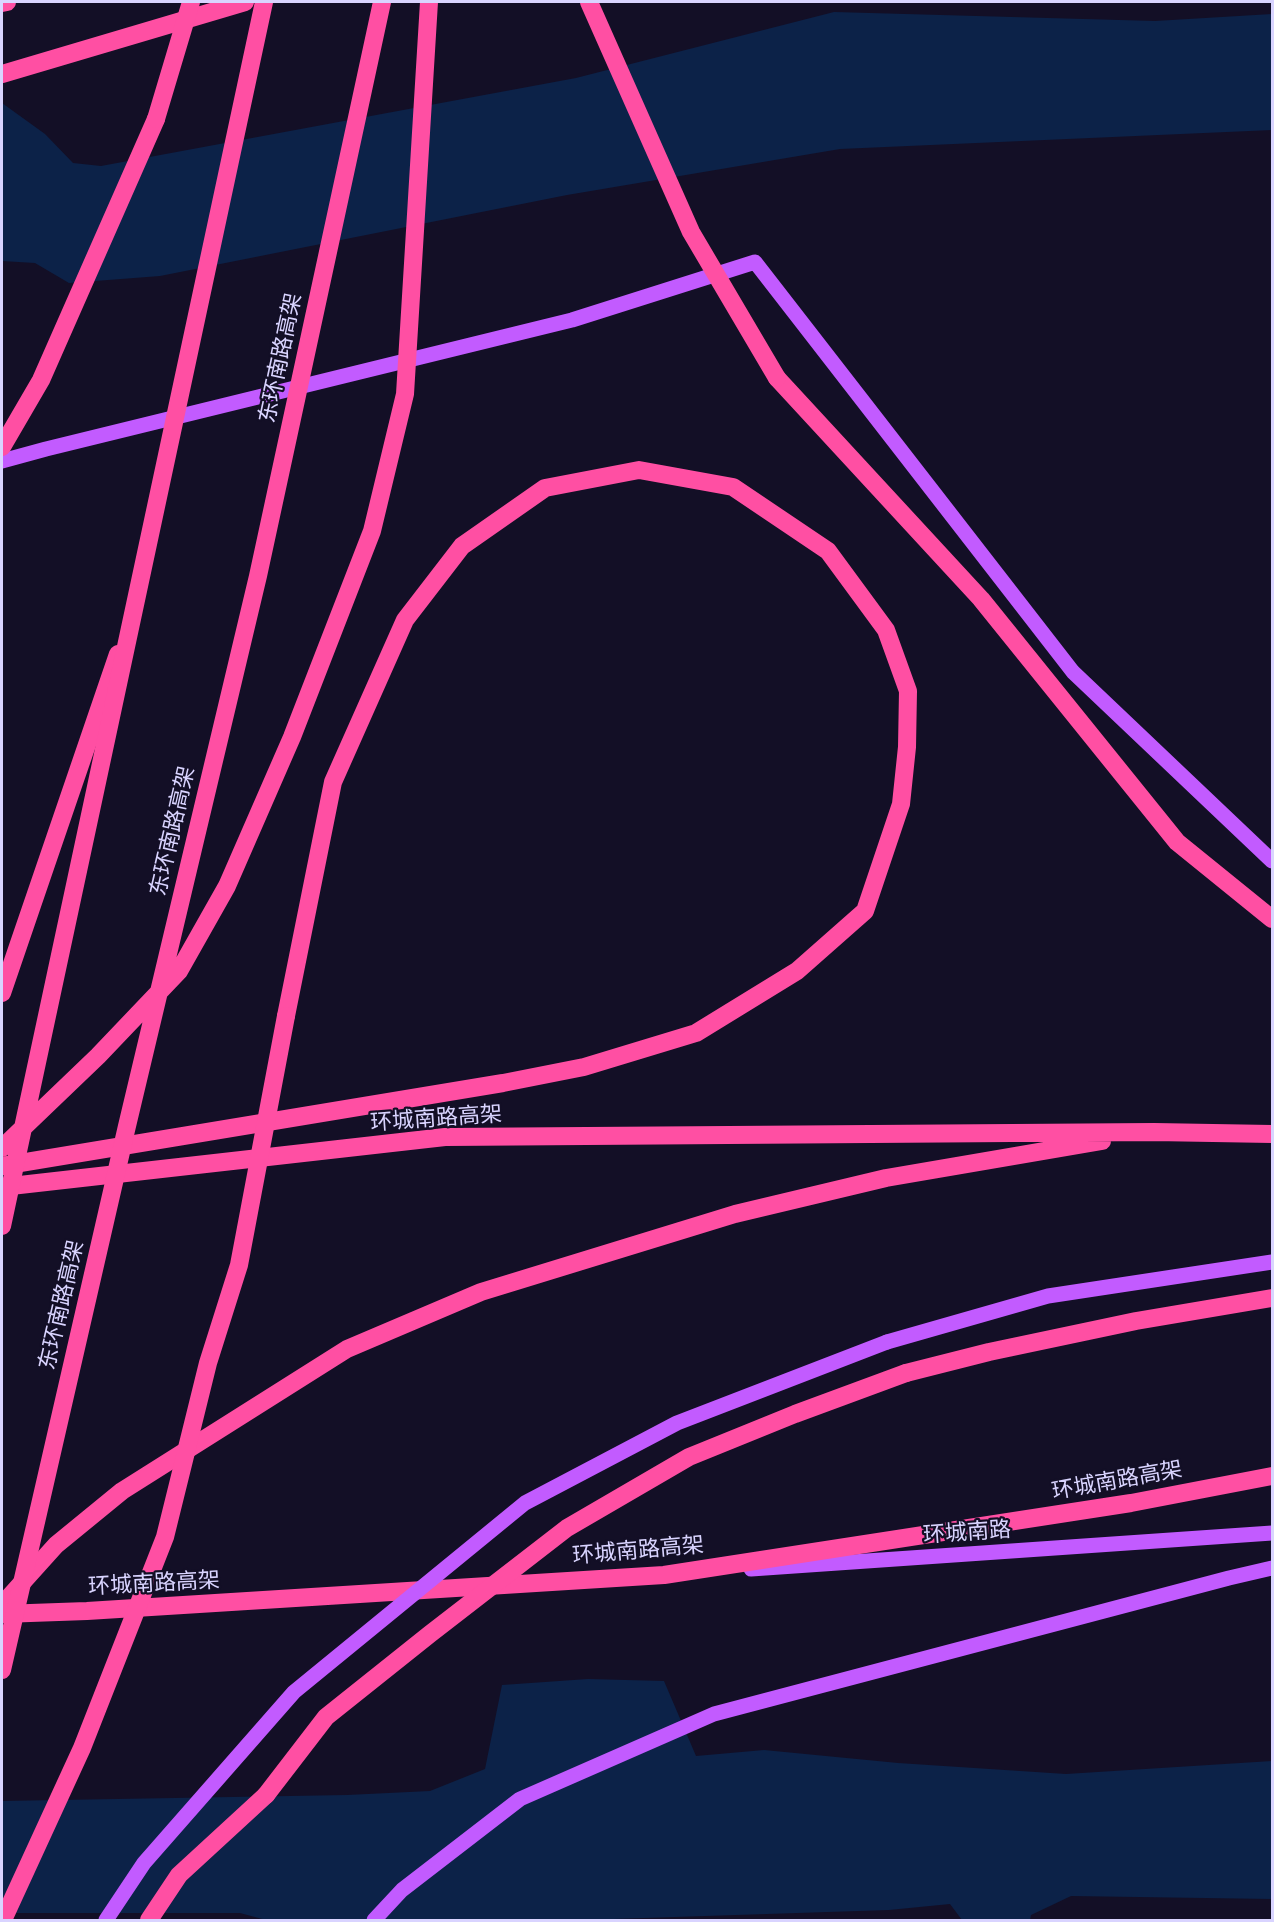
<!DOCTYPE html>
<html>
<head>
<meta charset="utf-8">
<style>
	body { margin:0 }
	#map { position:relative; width:1274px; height:1922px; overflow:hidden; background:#130f26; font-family:Commissioner,sans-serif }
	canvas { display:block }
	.frame { position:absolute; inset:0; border:3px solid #d9d4ff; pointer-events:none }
</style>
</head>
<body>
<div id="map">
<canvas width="1274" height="1922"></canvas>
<div class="frame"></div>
</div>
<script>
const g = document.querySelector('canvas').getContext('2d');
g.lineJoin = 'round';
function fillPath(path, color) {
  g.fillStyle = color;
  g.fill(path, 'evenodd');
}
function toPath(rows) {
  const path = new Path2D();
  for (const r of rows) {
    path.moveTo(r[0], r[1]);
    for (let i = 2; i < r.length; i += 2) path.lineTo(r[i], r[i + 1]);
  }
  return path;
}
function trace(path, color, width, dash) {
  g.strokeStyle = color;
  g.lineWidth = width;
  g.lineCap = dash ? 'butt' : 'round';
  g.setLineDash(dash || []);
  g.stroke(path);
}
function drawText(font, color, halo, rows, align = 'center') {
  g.font = font + ' Commissioner,"Noto Sans SC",sans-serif';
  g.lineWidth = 4.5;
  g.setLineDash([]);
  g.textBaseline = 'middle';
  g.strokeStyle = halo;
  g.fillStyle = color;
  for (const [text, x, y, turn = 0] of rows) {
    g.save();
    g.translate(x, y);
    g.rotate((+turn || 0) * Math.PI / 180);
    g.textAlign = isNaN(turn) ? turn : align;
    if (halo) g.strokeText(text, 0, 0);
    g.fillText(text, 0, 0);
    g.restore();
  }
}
fillPath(toPath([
	[834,12,1155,21,1272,14,1272,130,840,149,567,195,160,276,69,283,35,263,2,261,2,103,45,134,73,163,101,166,576,78],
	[588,1679,664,1681,696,1756,764,1750,898,1763,1066,1774,1272,1761,1272,1899,1071,1896,1031,1915,1030,1920,962,1920,950,1904,889,1910,583,1920,266,1920,240,1913,2,1913,2,1801,347,1795,430,1791,485,1769,502,1685]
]), '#0c2248');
trace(toPath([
	[2,461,46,449,572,320,755,262,1073,672,1272,861],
	[887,1342,1048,1296,1272,1262],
	[751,1569,1272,1533],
	[374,1920,402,1890,520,1799,714,1714,1229,1578,1272,1568]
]), '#c25bff', 15);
trace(toPath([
	[2,3,7,2],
	[2,74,245,2],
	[777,378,981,599,1177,842,1272,919],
	[2,447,41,380,156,119],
	[2,993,118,654],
	[2,1166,503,1083,584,1067,696,1033,797,971,865,911,901,804,907,747,908,691,886,630,828,551,733,487,639,470,545,488,462,546,405,620,333,782,286,1016],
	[2,1187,445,1137,1154,1132,1272,1134],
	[906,1373,989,1352,1136,1321,1272,1298],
	[2,1605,56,1545,122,1491,347,1349,481,1292,735,1214,886,1178,1102,1141],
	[2,1614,87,1611,664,1575,1131,1503,1272,1476],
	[149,1920,179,1875,266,1795]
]), '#ff4fa3', 18);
trace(toPath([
	[106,1920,144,1863,294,1692,525,1503,677,1423,887,1342]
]), '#c25bff', 15);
trace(toPath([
	[589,2,691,232,777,378],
	[156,119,191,2],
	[2,1148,98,1056,179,971,227,886,292,737,372,531,405,394,429,2],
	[2,1226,264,2],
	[2,1670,127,1126,258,576,382,2],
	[266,1795,326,1717,430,1634,567,1528,689,1457,795,1414,906,1373],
	[3,1920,82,1748,165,1537,208,1363,239,1265,286,1016]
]), '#ff4fa3', 18);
drawText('22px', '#d9d4ff', '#130f26', [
	["东环南路高架",280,358,-78],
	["东环南路高架",172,831,-77],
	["环城南路高架",436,1118,-4],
	["东环南路高架",61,1305,-77],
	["环城南路高架",1117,1480,-10],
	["环城南路",967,1532,-4],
	["环城南路高架",638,1550,-5],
	["环城南路高架",154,1583,-3]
]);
</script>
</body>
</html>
